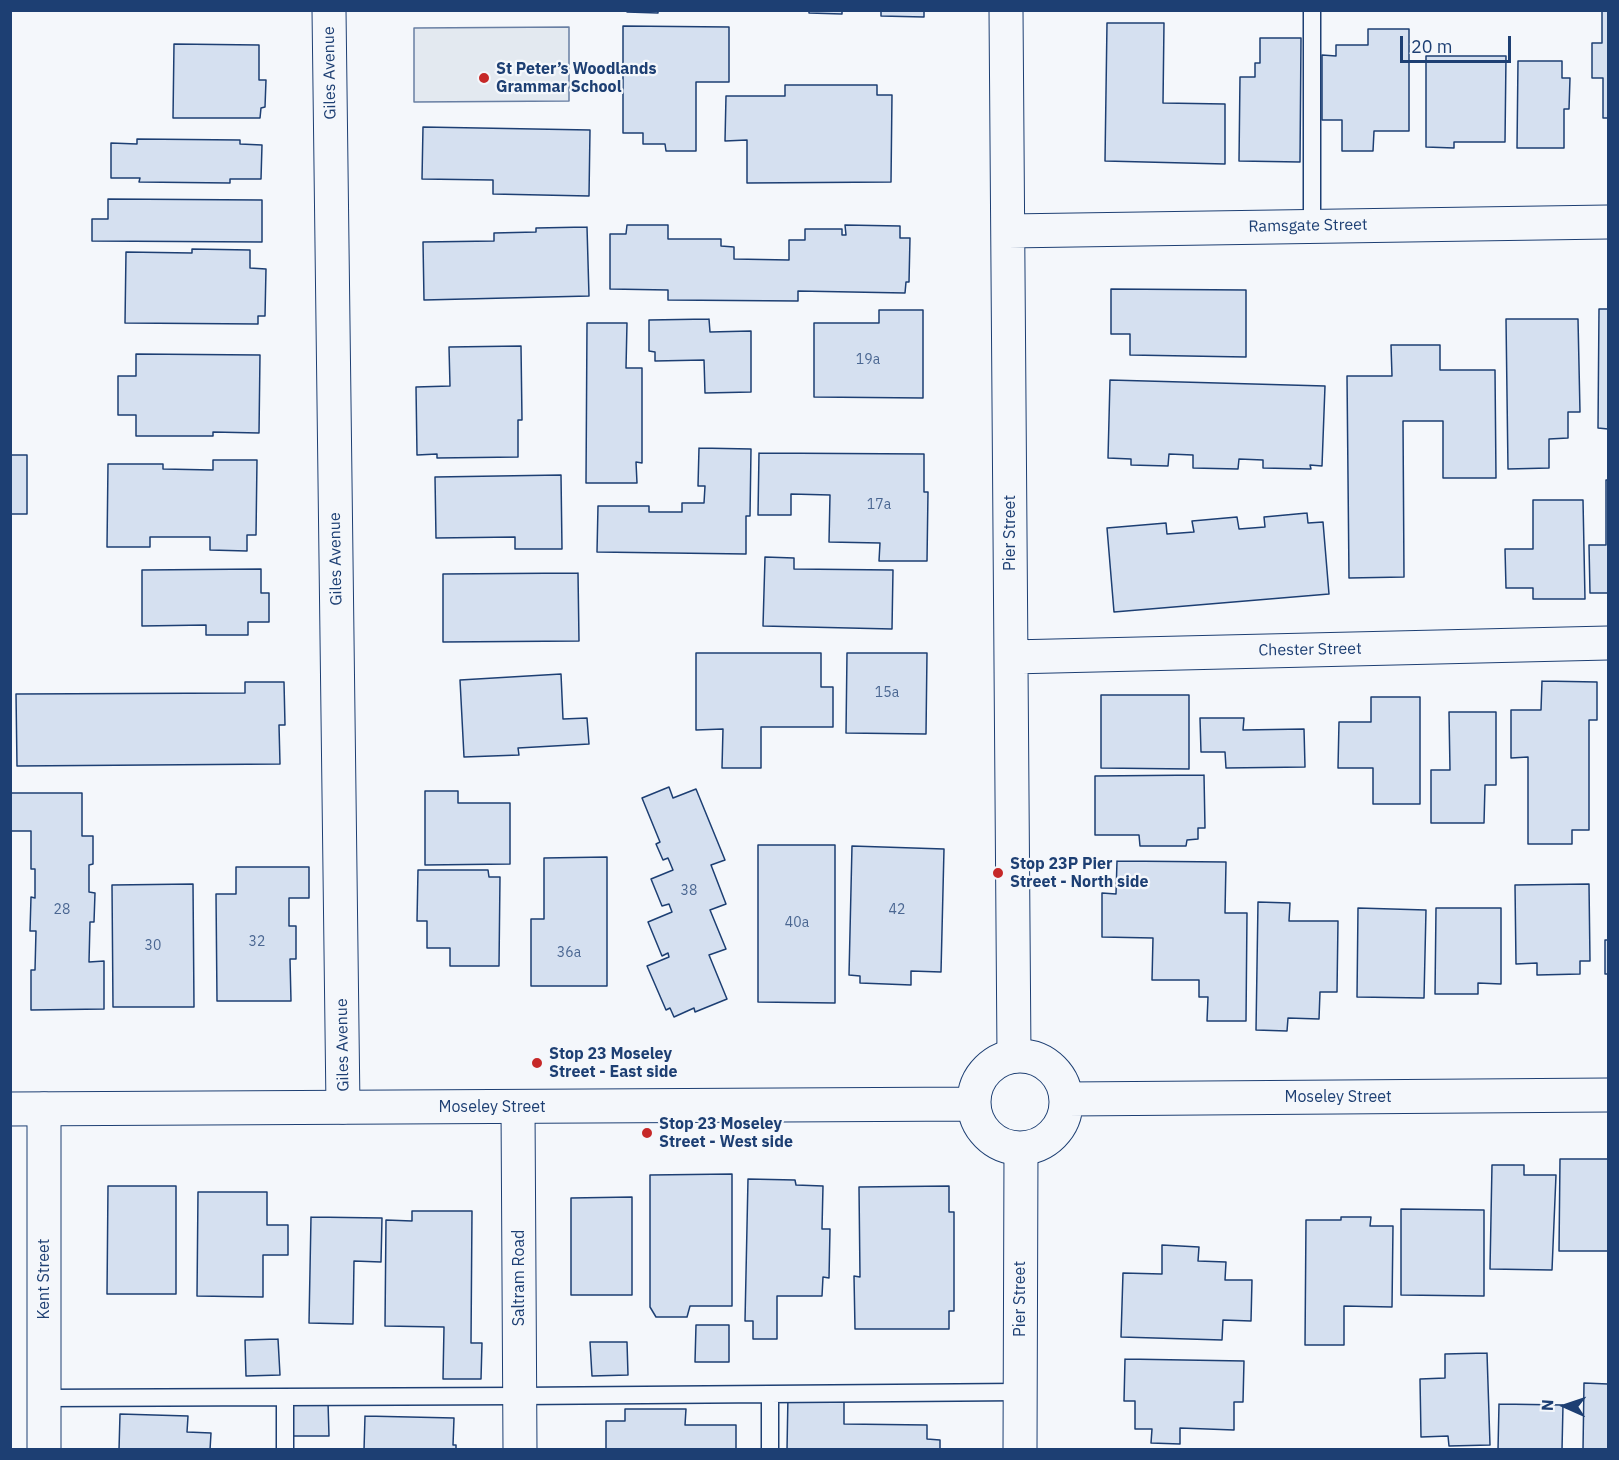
<!DOCTYPE html>
<html>
<head>
<meta charset="utf-8">
<style>
	body { margin:0 }
	#map { position:relative; width:1619px; height:1460px; overflow:hidden; background:#f4f7fb; font-family:"IBM Plex Sans",sans-serif }
	canvas { display:block }
	.frame { position:absolute; inset:0; border:12px solid #1d3f73; pointer-events:none }
	.north { position:absolute; left:1535px; top:1376px; width:60px; height:60px; -webkit-text-stroke:4px #f4f7fb; paint-order:stroke; rotate:273deg; font-size:16px; font-weight:700; line-height:24px; text-align:center; color:#1d3f73 }
	.north::after { content:''; display:block; margin:auto; width:21px; height:27px; background:#1d3f73; clip-path:polygon(50% 0,100% 100%,50% 72%,0 100%) }
	.scale { position:absolute; left:1400px; top:36px; width:111px; height:27px; box-sizing:border-box; border:3px solid #1d3f73; border-top:0; padding-left:8px; font-size:18px; line-height:21px; white-space:nowrap; color:#1d3f73; -webkit-text-stroke:4px #f4f7fb; paint-order:stroke }
</style>
</head>
<body>
<div id="map">
<canvas width="1619" height="1460"></canvas>
<div class="frame"></div>
<div class="north">N</div>
<div class="scale">20 m</div>
</div>
<script>
const g = document.querySelector('canvas').getContext('2d');
g.lineJoin = 'round';
function fillPath(path, color) {
  g.fillStyle = color;
  g.fill(path, 'evenodd');
}
function toPath(rows) {
  const path = new Path2D();
  for (const r of rows) {
    if (r.length === 3) {
      path.moveTo(r[0] + r[2], r[1]);
      path.arc(r[0], r[1], r[2], 0, 2 * Math.PI);
      continue;
    }
    path.moveTo(r[0], r[1]);
    for (let i = 2; i < r.length; i += 2) path.lineTo(r[i], r[i + 1]);
  }
  return path;
}
function trace(path, color, width, dash) {
  g.strokeStyle = color;
  g.lineWidth = width;
  g.lineCap = dash ? 'butt' : 'round';
  g.setLineDash(dash || []);
  g.stroke(path);
}
function drawText(font, color, halo, rows, align = 'center') {
  g.font = font + ' "IBM Plex Sans",sans-serif';
  g.lineWidth = 4.5;
  g.setLineDash([]);
  g.textBaseline = 'middle';
  g.strokeStyle = halo;
  g.fillStyle = color;
  for (const [text, x, y, turn = 0] of rows) {
    g.save();
    g.translate(x, y);
    g.rotate((+turn || 0) * Math.PI / 180);
    g.textAlign = isNaN(turn) ? turn : align;
    if (halo) g.strokeText(text, 0, 0);
    g.fillText(text, 0, 0);
    g.restore();
  }
}
const green = toPath([
	[569,27,569,101,414,102,414,28,569,27]
]);
fillPath(green, '#e3e9f0');
trace(green, '#687fa3', 1.5);
const building = toPath([
	[627,10,658,10,658,13,627,12,627,10],
	[809,10,842,10,842,14,809,13,809,10],
	[881,10,924,10,924,17,881,16,881,10],
	[1602,10,1608,10,1608,118,1603,118,1603,78,1592,78,1592,43,1602,43,1602,10],
	[1107,23,1164,23,1163,103,1225,104,1225,164,1105,161,1107,23],
	[623,26,729,27,729,82,696,82,696,151,666,151,665,144,643,144,643,133,623,133,623,26],
	[1368,29,1409,29,1409,131,1374,131,1373,151,1342,151,1342,120,1322,120,1322,55,1336,56,1336,45,1368,45,1368,29],
	[1260,38,1301,38,1300,162,1239,161,1240,77,1255,77,1255,63,1260,63,1260,38],
	[174,44,259,45,259,80,266,80,265,107,261,108,260,118,173,118,174,44],
	[1426,56,1506,56,1505,142,1454,142,1454,148,1426,147,1426,56],
	[1518,61,1562,61,1562,78,1570,78,1569,109,1564,109,1564,148,1517,148,1518,61],
	[785,85,877,85,877,95,892,95,891,182,747,183,747,140,725,141,726,96,785,96,785,85],
	[423,127,590,130,589,196,493,194,493,180,422,179,423,127],
	[137,139,240,140,240,144,262,145,261,179,230,179,230,183,139,182,140,178,111,178,111,143,137,144,137,139],
	[108,199,262,200,262,242,92,241,92,219,108,219,108,199],
	[627,225,668,225,668,239,721,239,721,246,734,247,734,259,789,260,789,240,805,240,805,229,842,229,842,235,846,235,845,225,900,226,900,238,910,238,909,282,906,282,905,293,798,291,798,301,668,300,668,290,610,289,610,234,626,234,627,225],
	[587,227,589,296,424,300,423,242,494,241,494,233,536,232,536,228,587,227],
	[192,249,250,250,250,268,266,269,265,316,258,316,258,324,125,323,126,252,192,253,192,249],
	[1111,289,1246,290,1246,357,1130,355,1130,334,1111,334,1111,289],
	[1599,309,1608,309,1608,429,1598,428,1599,309],
	[879,310,923,310,923,398,814,397,814,323,879,323,879,310],
	[709,319,710,332,751,331,751,392,705,393,704,360,655,361,655,352,649,351,649,320,709,319],
	[1506,319,1578,319,1580,412,1568,412,1568,438,1549,439,1549,468,1508,469,1506,319],
	[587,323,627,323,626,368,642,368,642,463,636,462,637,483,586,483,587,323],
	[1391,345,1440,345,1440,370,1495,370,1496,478,1443,478,1443,421,1403,421,1404,577,1349,578,1347,376,1392,376,1391,345],
	[521,346,522,420,518,420,518,457,437,458,437,454,417,455,416,387,450,386,449,347,521,346],
	[136,354,260,355,259,433,213,432,213,436,136,436,136,415,118,415,118,376,136,376,136,354],
	[1110,380,1325,386,1322,466,1310,465,1311,469,1263,468,1263,460,1239,459,1238,469,1193,468,1193,455,1169,454,1168,466,1131,465,1131,459,1108,458,1110,380],
	[699,448,751,449,750,516,746,516,746,554,597,552,598,506,649,506,649,512,682,512,682,503,704,503,705,486,698,486,699,448],
	[759,453,924,454,924,492,928,492,927,561,879,561,880,543,829,542,830,495,791,494,791,515,758,515,759,453],
	[10,455,27,455,27,514,10,514,10,455],
	[213,460,257,460,256,535,247,535,247,551,210,550,210,537,150,537,150,547,107,547,108,464,163,464,163,469,213,470,213,460],
	[561,475,562,549,515,549,515,537,436,538,435,477,561,475],
	[1606,480,1608,480,1608,593,1590,593,1589,545,1606,545,1606,480],
	[1533,500,1583,500,1585,599,1533,599,1533,588,1506,588,1505,549,1533,549,1533,500],
	[1307,513,1308,523,1323,522,1329,594,1114,612,1107,528,1166,523,1167,534,1194,532,1192,521,1237,517,1239,529,1265,527,1264,517,1307,513],
	[765,557,794,558,794,569,893,570,892,629,763,626,765,557],
	[261,569,261,593,269,593,269,622,248,622,248,635,206,635,206,625,142,626,142,570,261,569],
	[578,573,579,641,443,642,443,574,578,573],
	[696,653,821,653,821,687,833,687,833,727,761,727,761,768,722,768,723,729,696,730,696,653],
	[847,653,927,653,926,734,846,733,847,653],
	[561,674,563,719,587,718,589,744,518,748,519,755,464,757,460,680,561,674],
	[1542,681,1597,682,1597,720,1589,720,1589,830,1572,830,1572,844,1528,844,1528,757,1511,758,1511,710,1541,710,1542,681],
	[245,682,284,682,285,725,279,725,280,764,17,766,16,694,245,693,245,682],
	[1101,695,1189,695,1189,769,1101,768,1101,695],
	[1371,697,1420,697,1420,804,1373,804,1373,768,1338,768,1339,722,1371,722,1371,697],
	[1449,712,1496,712,1496,785,1485,785,1484,823,1431,823,1431,770,1450,770,1449,712],
	[1200,718,1244,718,1243,730,1304,729,1305,767,1226,768,1225,752,1201,752,1200,718],
	[1204,775,1205,828,1198,828,1198,839,1187,840,1186,846,1140,846,1139,835,1095,835,1095,776,1204,775],
	[669,787,673,798,696,789,725,860,711,865,726,904,710,910,726,949,709,955,727,999,695,1012,694,1008,674,1017,670,1008,666,1010,647,966,669,957,668,953,662,956,648,922,672,912,669,904,662,906,651,879,673,870,668,858,663,860,656,844,660,842,642,798,669,787],
	[425,791,458,791,458,803,510,803,510,864,425,865,425,791],
	[10,793,82,793,82,836,93,836,93,864,89,865,89,892,95,893,94,922,90,922,89,962,104,961,104,1009,31,1010,31,970,35,970,36,931,30,931,31,897,35,898,35,869,31,869,31,831,10,831,10,793],
	[758,845,835,845,835,1003,758,1002,758,845],
	[852,846,944,849,941,972,911,971,911,985,860,983,860,976,849,975,852,846],
	[607,857,607,986,531,986,531,919,544,919,544,858,607,857],
	[1117,861,1226,862,1225,913,1247,913,1246,1021,1207,1021,1208,997,1199,997,1199,980,1152,980,1153,938,1102,937,1102,893,1116,894,1117,861],
	[236,867,309,867,309,898,289,898,289,926,296,926,296,959,290,959,291,1001,217,1001,216,894,236,894,236,867],
	[418,870,488,870,489,877,500,877,499,966,450,966,450,948,427,948,427,921,417,921,418,870],
	[193,884,194,1007,113,1007,112,885,193,884],
	[1589,884,1590,961,1580,961,1580,974,1537,975,1537,963,1516,964,1515,885,1589,884],
	[1258,902,1290,903,1289,921,1338,921,1337,992,1320,992,1319,1019,1288,1018,1287,1031,1256,1030,1258,902],
	[1358,908,1426,910,1424,998,1357,997,1358,908],
	[1436,908,1501,908,1501,984,1478,983,1478,994,1435,994,1436,908],
	[1605,940,1608,940,1608,974,1605,974,1605,940],
	[1560,1159,1608,1159,1608,1251,1559,1251,1560,1159],
	[1492,1165,1524,1165,1524,1175,1556,1175,1552,1270,1490,1269,1492,1165],
	[732,1174,732,1306,690,1306,687,1317,656,1317,650,1307,650,1175,732,1174],
	[748,1179,795,1180,796,1185,823,1186,822,1229,830,1229,829,1278,823,1277,822,1296,777,1296,777,1339,753,1339,753,1321,745,1321,748,1179],
	[108,1186,176,1186,176,1294,107,1294,108,1186],
	[949,1186,949,1212,954,1212,954,1311,949,1311,949,1329,855,1329,854,1276,860,1277,859,1187,949,1186],
	[198,1192,267,1192,267,1225,288,1225,288,1255,263,1255,263,1297,197,1296,198,1192],
	[632,1197,632,1295,571,1295,571,1198,632,1197],
	[1401,1209,1484,1210,1484,1296,1401,1295,1401,1209],
	[412,1211,472,1211,471,1343,482,1343,481,1379,443,1379,444,1327,385,1326,386,1220,412,1221,412,1211],
	[311,1217,382,1218,381,1262,354,1261,353,1324,309,1323,311,1217],
	[1341,1217,1371,1217,1370,1226,1393,1226,1392,1307,1344,1306,1344,1345,1305,1345,1306,1220,1341,1220,1341,1217],
	[1162,1245,1199,1247,1198,1261,1226,1262,1225,1280,1252,1280,1251,1321,1223,1320,1222,1340,1121,1337,1123,1273,1162,1274,1162,1245],
	[696,1325,729,1325,729,1362,695,1362,696,1325],
	[278,1339,280,1375,246,1376,245,1340,278,1339],
	[590,1342,627,1342,628,1375,592,1376,590,1342],
	[1487,1353,1490,1445,1449,1446,1448,1436,1421,1437,1420,1379,1445,1378,1445,1354,1487,1353],
	[1125,1359,1244,1361,1243,1402,1234,1402,1234,1430,1180,1428,1180,1444,1151,1443,1152,1429,1135,1429,1135,1401,1124,1401,1125,1359],
	[1584,1383,1608,1384,1608,1450,1583,1450,1584,1383],
	[788,1395,821,1401,844,1402,844,1424,927,1425,927,1439,940,1440,940,1450,787,1450,788,1395],
	[328,1402,329,1436,292,1436,292,1403,328,1402],
	[1499,1404,1563,1405,1562,1450,1498,1450,1499,1404],
	[625,1409,686,1409,685,1425,736,1425,736,1450,606,1450,606,1421,625,1421,625,1409],
	[120,1414,188,1416,187,1432,211,1433,210,1450,119,1450,120,1414],
	[365,1416,454,1418,453,1445,456,1445,456,1450,364,1450,365,1416]
]);
fillPath(building, '#d5e0f0');
trace(building, '#1d3f73', 1.5);
const lane = toPath([
	[1312,10,1312,226],
	[285,1397,285,1450],
	[44,1398,519,1396,1020,1392],
	[770,1450,770,1394]
]);
const street = toPath([
	[329,10,343,1107],
	[1006,10,1014,1056],
	[1008,231,1608,222],
	[1011,657,1608,643],
	[518,1107,520,1450],
	[44,1109,44,1450],
	[1020,1450,1021,1149]
]);
const secondary = toPath([
	[1020,1102,46],
	[1067,1099,1608,1095],
	[10,1109,974,1104]
]);
trace(lane, '#1d3f73', 19);
trace(street, '#1d3f73', 35);
trace(secondary, '#1d3f73', 35);
trace(lane, '#f4f7fb', 16);
trace(street, '#f4f7fb', 33);
trace(secondary, '#f4f7fb', 33);
for (const [x, y, r, color] of [
	[484,78,6,"#c62828"],
	[998,873,6,"#c62828"],
	[537,1063,6,"#c62828"],
	[647,1133,6,"#c62828"]
]) {
  const dot = new Path2D();
  dot.arc(x, y, r, 0, 2 * Math.PI);
  g.fillStyle = color;
  g.fill(dot);
  trace(dot, '#f4f7fb', 2);
}
drawText('14px', '#4b6792', null, [
	["19a",868,360],
	["17a",879,505],
	["15a",887,693],
	["38",689,891],
	["28",62,910],
	["42",897,910],
	["40a",797,923],
	["32",257,942],
	["30",153,946],
	["36a",569,953]
]);
drawText('bold 16px', '#1d3f73', '#f4f7fb', [
	["St Peter’s Woodlands",496,69],
	["Grammar School",496,87],
	["Stop 23P Pier",1010,864],
	["Street - North side",1010,882],
	["Stop 23 Moseley",549,1054],
	["Street - East side",549,1072],
	["Stop 23 Moseley",659,1124],
	["Street - West side",659,1142]
], 'left');
drawText('16px', '#1d3f73', '#f4f7fb', [
	["Giles Avenue",330,73,-91],
	["Ramsgate Street",1308,226,-1],
	["Pier Street",1010,533,-90],
	["Giles Avenue",336,559,-91],
	["Chester Street",1310,650,-1],
	["Giles Avenue",343,1045,-91],
	["Moseley Street",1338,1097],
	["Moseley Street",492,1107],
	["Saltram Road",519,1278,-90],
	["Kent Street",44,1279,-90],
	["Pier Street",1020,1299,-90]
]);
</script>
</body>
</html>
